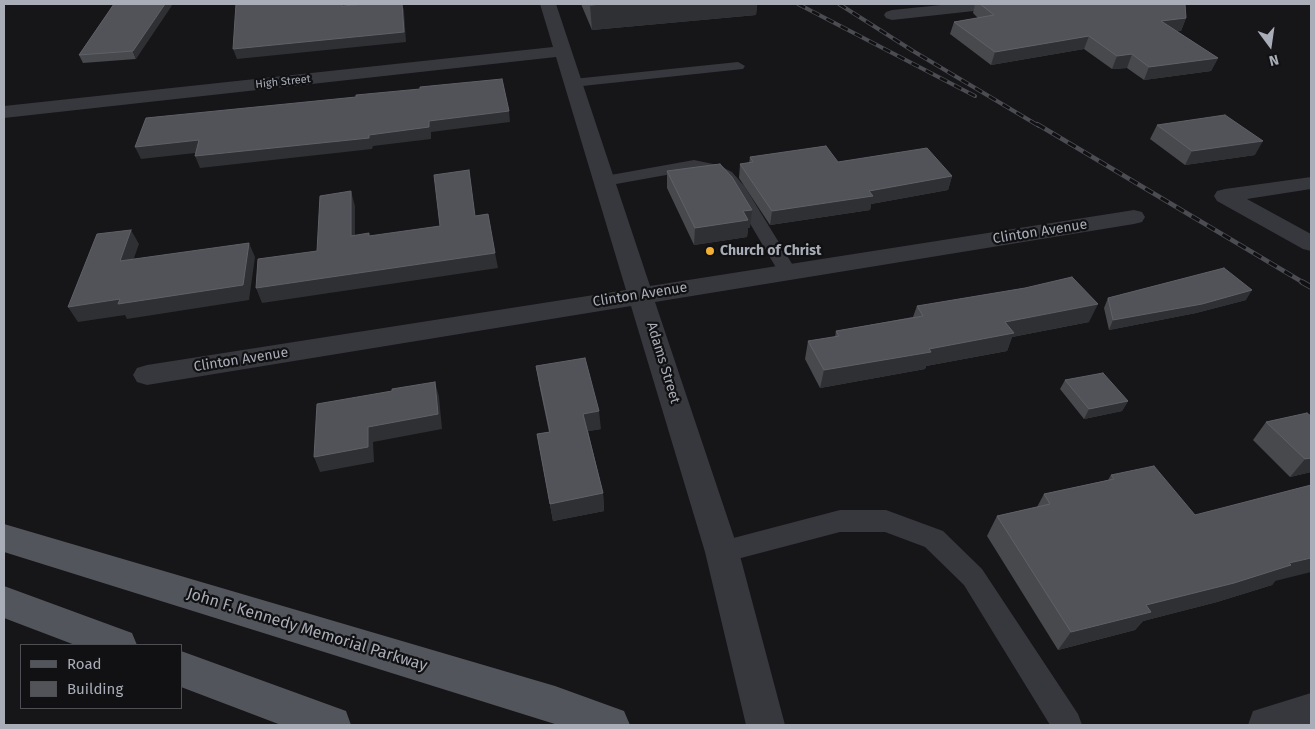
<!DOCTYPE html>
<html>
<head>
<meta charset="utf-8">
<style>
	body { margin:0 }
	#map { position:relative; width:1315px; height:729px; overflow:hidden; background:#161618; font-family:"Fira Sans",sans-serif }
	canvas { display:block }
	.frame { position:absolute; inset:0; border:5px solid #a8adb8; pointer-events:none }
	.legend { position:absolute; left:20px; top:644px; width:162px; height:65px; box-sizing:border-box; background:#111113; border:1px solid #4d4f55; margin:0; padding:6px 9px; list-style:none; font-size:15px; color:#a8adb8 }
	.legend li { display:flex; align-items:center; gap:10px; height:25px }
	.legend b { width:25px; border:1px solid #4d4f55 }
	.north { position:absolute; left:1245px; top:20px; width:50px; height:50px; -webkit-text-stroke:4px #111113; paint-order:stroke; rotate:166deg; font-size:14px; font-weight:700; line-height:20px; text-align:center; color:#a8adb8 }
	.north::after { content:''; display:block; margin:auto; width:18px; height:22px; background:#a8adb8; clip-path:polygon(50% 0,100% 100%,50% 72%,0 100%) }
</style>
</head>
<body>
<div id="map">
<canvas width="1315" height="729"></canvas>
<div class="frame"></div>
<ul class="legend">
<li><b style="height:6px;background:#53555c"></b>Road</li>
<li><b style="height:14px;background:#525359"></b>Building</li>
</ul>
<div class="north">N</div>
</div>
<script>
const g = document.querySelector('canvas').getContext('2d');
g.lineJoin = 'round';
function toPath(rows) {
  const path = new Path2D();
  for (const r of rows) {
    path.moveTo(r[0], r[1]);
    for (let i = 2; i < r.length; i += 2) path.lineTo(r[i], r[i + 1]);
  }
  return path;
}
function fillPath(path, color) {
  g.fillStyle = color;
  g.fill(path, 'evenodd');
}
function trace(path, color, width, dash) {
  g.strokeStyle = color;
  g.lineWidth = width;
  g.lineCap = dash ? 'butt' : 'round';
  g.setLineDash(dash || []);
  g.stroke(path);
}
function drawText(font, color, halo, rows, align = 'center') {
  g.font = font + ' "Fira Sans",sans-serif';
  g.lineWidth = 4.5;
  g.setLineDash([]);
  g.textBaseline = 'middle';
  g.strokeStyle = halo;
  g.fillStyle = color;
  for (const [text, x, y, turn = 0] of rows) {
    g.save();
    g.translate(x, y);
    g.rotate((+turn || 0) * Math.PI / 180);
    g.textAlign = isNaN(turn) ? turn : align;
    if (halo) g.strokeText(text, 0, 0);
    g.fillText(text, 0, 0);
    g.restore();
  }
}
fillPath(toPath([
	[738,62,745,66,743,69,573,87,568,86,566,83,568,80,573,79,738,62],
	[694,160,718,165,732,172,745,187,797,272,795,276,788,278,781,276,732,193,720,180,707,172,694,170,605,186,599,185,597,181,599,177,605,176,694,160],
	[840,510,886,510,943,531,982,569,1078,714,1082,725,1050,725,964,585,925,547,885,532,840,532,722,563,713,560,709,552,713,544,722,541,840,510]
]), '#37383d');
fillPath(toPath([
	[540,4,556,4,650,286,1134,210,1142,212,1145,217,1142,222,1134,224,655,302,739,552,785,725,746,725,705,552,631,306,147,385,137,382,133,375,137,368,147,365,626,290,556,57,4,118,4,106,553,47,540,4],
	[951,4,1000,4,998,7,992,9,892,20,886,18,884,15,886,12,892,10,951,4],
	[1311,177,1311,189,1247,199,1311,234,1311,251,1303,249,1217,201,1214,196,1217,191,1225,189,1311,177],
	[1311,693,1311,725,1248,725,1253,711,1311,693]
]), '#37383d');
fillPath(toPath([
	[4,524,555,686,624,711,630,725,558,725,4,552,4,524],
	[4,586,132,633,137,645,75,645,4,618,4,586],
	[181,651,346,711,351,725,281,725,181,687,181,651]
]), '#53555c');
const railFar2 = toPath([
	[798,4,975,96],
	[839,4,913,51,1039,126]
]);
const railFar1 = toPath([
	[1037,124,1304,283]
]);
const rail = toPath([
	[1302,282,1311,287]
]);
trace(railFar2, '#4a4c52', 4);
trace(railFar1, '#4a4c52', 4.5);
trace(rail, '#4a4c52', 5.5);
trace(railFar2, '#111113', 2.5, [8]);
trace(railFar1, '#111113', 3, [9]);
trace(rail, '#111113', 4, [11]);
fillPath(toPath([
	[114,4,136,59,83,63,79,55],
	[581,4,757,4,756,15,592,30],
	[975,4,1185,4,1186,18,1181,31,1176,31,1218,58,1211,71,1144,80,1127,68,1112,69,1084,49,991,65,950,34,954,22,978,18,973,13],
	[1157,125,1255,155,1185,165,1150,139],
	[750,157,838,162,952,176,948,190,871,204,870,210,770,225,739,178,740,164,749,163],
	[667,171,750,228,748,228,747,237,694,245,667,188],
	[1108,298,1246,300,1196,313,1109,330,1104,308],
	[917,306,1089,322,1012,337,1007,351,926,366,925,369,820,388,805,359,808,341,835,337,836,331,913,317],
	[536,366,601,429,588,431,603,493,604,511,553,521,537,434,549,432,539,384],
	[1065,380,1128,401,1122,411,1084,419,1060,389],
	[1311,416,1311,472,1290,477,1253,440,1266,422],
	[1111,475,1195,515,1275,581,1272,585,1217,602,1143,621,1135,630,1058,650,987,536,997,516,1037,507,1044,494,1108,480]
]), '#47494d');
fillPath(toPath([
	[165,4,173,4,136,59,133,51],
	[402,4,404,10,406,42,237,59,233,49],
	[604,4,757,4,756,15,592,30,590,5],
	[1186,18,1181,31,1156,34,1161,21],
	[1089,36,1084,49,991,65,995,52],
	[1132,54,1127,68,1112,69,1117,56],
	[1218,58,1211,71,1144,80,1149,67],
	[509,111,510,122,431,132,431,139,373,146,372,149,200,168,195,156,369,135,429,121],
	[199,140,204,152,141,159,135,147],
	[1263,141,1255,155,1185,165,1192,151],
	[952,176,948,190,871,204,870,210,770,225,772,211,869,191],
	[351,191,355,206,355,251,351,236],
	[752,210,750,228,748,228,747,237,694,245,695,228,743,211],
	[131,230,139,244,128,275,120,261],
	[249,243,255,257,249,300,127,319,125,315,78,322,68,307,120,299],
	[495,253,498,268,262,303,256,288],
	[1252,290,1246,300,1196,313,1109,330,1113,320],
	[1098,304,1089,322,1012,337,1007,351,926,366,925,369,820,388,824,370,929,349,1005,322],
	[435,382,439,397,442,429,373,442,374,462,320,472,314,457,368,427],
	[1128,401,1122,411,1084,419,1089,409],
	[599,411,601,429,585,432,583,414],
	[1311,458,1311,472,1290,477,1305,459],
	[603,493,604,511,553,521,550,504],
	[1311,558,1311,572,1275,581,1272,585,1217,602,1143,621,1135,630,1058,650,1071,632,1146,605,1289,563]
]), '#2f3033');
const building = toPath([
	[114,4,165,4,133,51,79,55,114,4],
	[236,4,342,4,342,6,366,4,402,4,404,32,233,49,236,4],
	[590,4,604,4,590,5,590,4],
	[980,4,1185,4,1186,18,1161,21,1218,58,1149,67,1132,54,1117,56,1089,36,995,52,954,22,994,15,980,4],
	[502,79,509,111,429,121,429,127,369,135,369,138,195,156,199,140,135,147,146,118,356,97,356,95,420,89,420,87,502,79],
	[1225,115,1263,141,1192,151,1157,125,1225,115],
	[826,146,838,162,927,148,952,176,869,191,873,196,772,211,740,164,753,162,750,157,826,146],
	[720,164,732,177,752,210,743,211,748,220,695,228,667,171,720,164],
	[469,170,475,216,488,214,495,253,256,288,258,259,317,251,320,196,351,191,351,236,369,233,369,236,440,226,434,175,469,170],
	[131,230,120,261,249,243,243,285,118,304,120,299,68,307,97,234,131,230],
	[1224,268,1252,290,1202,304,1113,320,1108,298,1224,268],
	[1072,277,1098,304,1005,322,1014,333,929,349,931,352,824,370,808,341,839,336,836,331,923,316,917,306,1025,288,1072,277],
	[585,358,599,411,583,414,603,493,550,504,537,434,550,432,536,366,585,358],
	[1103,373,1128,401,1089,409,1065,380,1103,373],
	[435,382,438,414,368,427,368,447,314,457,317,404,392,391,392,389,435,382],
	[1307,413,1311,416,1311,458,1305,459,1266,422,1307,413],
	[1154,466,1195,515,1311,485,1311,558,1289,563,1291,565,1234,583,1146,605,1151,612,1071,632,997,516,1050,504,1044,494,1114,479,1111,475,1154,466]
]);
fillPath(building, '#525359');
trace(building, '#5f6168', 1);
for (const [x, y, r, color] of [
	[710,251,5,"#f2b134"]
]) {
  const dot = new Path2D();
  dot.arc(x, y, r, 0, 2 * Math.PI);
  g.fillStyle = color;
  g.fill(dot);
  trace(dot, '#111113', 2);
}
drawText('11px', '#a8adb8', '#111113', [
	["High Street",283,82,-6]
]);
drawText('14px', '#a8adb8', '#111113', [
	["Clinton Avenue",1040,232,-9],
	["Clinton Avenue",640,295,-9],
	["Clinton Avenue",241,360,-9],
	["Adams Street",663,363,73]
]);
drawText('bold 14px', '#a8adb8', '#111113', [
	["Church of Christ",720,251]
], 'left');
drawText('16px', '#a8adb8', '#111113', [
	["John F. Kennedy Memorial Parkway",307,630,17]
]);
</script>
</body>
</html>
